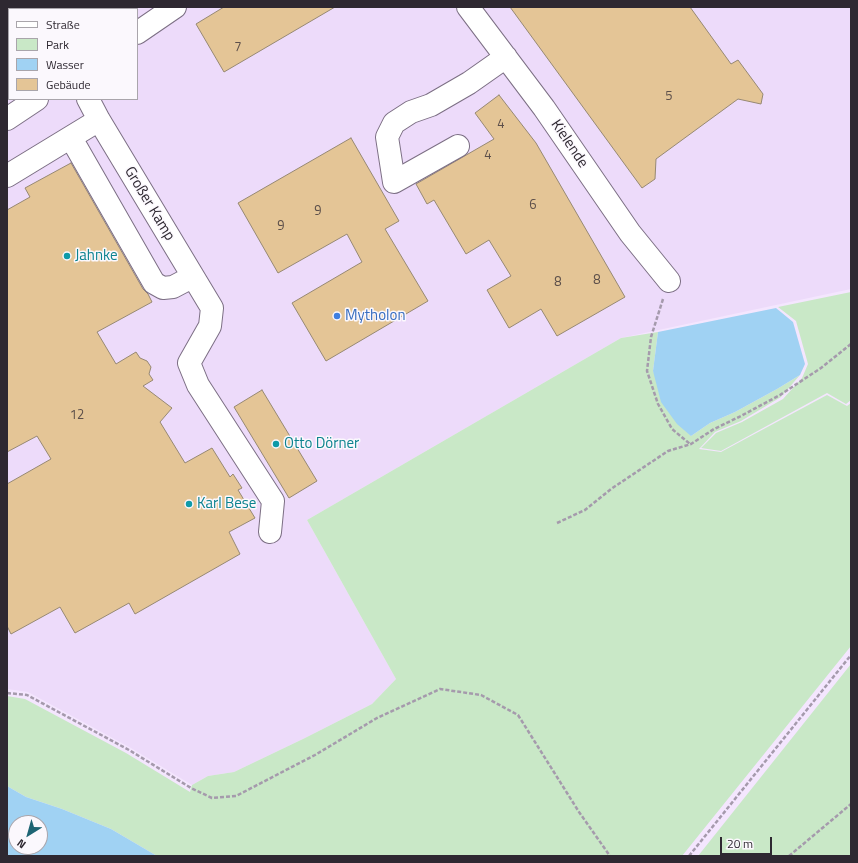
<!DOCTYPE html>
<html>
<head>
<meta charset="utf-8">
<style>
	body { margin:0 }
	#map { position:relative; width:858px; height:863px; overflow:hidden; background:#f4e6fe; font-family:"Titillium Web",sans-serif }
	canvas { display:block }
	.frame { position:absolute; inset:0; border:8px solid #2e2831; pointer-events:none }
	.legend { position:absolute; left:8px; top:8px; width:130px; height:92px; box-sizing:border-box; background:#fbf8fd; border:1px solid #a9a5ab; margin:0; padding:5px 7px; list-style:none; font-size:12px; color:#2e2831 }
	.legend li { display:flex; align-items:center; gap:8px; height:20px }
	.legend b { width:20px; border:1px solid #a9a5ab }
	.north { position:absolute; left:8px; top:815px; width:40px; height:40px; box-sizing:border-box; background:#fbf8fd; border:1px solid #a9a5ab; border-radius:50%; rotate:217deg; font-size:11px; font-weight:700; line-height:16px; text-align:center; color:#2e2831 }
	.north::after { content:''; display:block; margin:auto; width:14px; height:18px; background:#1e6574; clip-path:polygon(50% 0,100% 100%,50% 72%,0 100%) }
	.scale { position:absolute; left:720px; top:837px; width:52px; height:18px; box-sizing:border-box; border:2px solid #2e2831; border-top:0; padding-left:5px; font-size:12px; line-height:14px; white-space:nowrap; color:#2e2831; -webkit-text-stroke:3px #fbf8fd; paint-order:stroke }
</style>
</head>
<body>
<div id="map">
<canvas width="858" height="863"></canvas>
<div class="frame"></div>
<ul class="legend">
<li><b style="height:5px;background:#fff"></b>Straße</li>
<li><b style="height:11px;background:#c9e8c7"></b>Park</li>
<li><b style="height:11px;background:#a0d2f3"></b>Wasser</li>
<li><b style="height:11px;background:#e4c596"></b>Gebäude</li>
</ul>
<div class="north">N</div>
<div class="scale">20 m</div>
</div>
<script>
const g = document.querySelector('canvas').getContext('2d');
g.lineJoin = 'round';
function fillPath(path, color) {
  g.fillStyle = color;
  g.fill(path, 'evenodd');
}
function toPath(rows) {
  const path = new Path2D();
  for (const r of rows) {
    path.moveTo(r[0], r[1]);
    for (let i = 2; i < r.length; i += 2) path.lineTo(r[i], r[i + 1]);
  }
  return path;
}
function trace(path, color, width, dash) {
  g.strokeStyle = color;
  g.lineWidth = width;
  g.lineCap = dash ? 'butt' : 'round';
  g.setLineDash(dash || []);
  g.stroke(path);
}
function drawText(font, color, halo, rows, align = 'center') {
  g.font = font + ' "Titillium Web",sans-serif';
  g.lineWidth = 3;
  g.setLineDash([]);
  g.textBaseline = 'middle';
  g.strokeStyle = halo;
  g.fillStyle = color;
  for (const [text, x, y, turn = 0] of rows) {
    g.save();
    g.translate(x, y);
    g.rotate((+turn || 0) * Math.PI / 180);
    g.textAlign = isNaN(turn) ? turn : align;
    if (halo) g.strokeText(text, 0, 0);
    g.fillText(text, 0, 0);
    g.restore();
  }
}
fillPath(toPath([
	[7,7,851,7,851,289,621,338,307,520,396,679,372,704,305,738,234,772,208,776,192,785,131,748,28,692,7,689],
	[9,9,137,9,137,99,9,99]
]), '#eddbfa');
fillPath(toPath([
	[851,292,851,400,846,404,827,393,721,451,701,448,716,433,742,422,783,399,802,378,808,364,796,321,778,307],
	[658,332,653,371,691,436,710,423,735,412,777,389,800,375,781,397,741,421,715,432,699,449,721,452,827,395,847,406,851,403,851,646,682,856,157,856,111,829,62,809,26,797,7,786,7,696,25,699,126,753,190,792,192,785,208,776,234,772,305,738,372,704,396,679,307,520,621,338],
	[851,664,851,856,698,856]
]), '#c9e8c7');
fillPath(toPath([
	[776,308,793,322,805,364,800,375,777,389,735,412,710,423,691,436,677,424,661,402,653,371,658,332],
	[7,786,26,797,62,809,111,829,157,856,7,856],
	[16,823,40,823,40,847,16,847]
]), '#a0d2f3');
const building = toPath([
	[224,7,335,7,224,72,196,24,224,7],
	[510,7,690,7,731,64,738,60,763,94,761,104,738,99,656,159,655,179,642,188,510,7],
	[499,95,536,143,625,297,557,336,541,309,509,328,487,290,511,276,489,240,466,254,434,200,427,204,416,184,494,139,475,113,499,95],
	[351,138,399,221,385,229,428,301,326,361,292,303,362,262,347,234,278,273,238,203,351,138],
	[71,163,143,289,148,294,152,302,97,332,116,364,136,352,140,358,147,361,151,367,149,374,153,380,143,386,172,408,160,422,185,463,212,448,230,477,233,474,242,488,238,490,255,518,229,532,240,554,135,614,129,603,75,633,60,607,11,634,7,626,7,484,51,459,37,436,7,452,7,210,30,197,25,188,71,163],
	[262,390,317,481,289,498,234,407,262,390]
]);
fillPath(building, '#e4c596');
trace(building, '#978973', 1);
const minor = toPath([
	[35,7,36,9],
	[468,7,544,108,630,233,669,281],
	[137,33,175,7],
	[7,69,9,72],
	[88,99,99,120,212,308,210,326,189,363,198,385,273,501,270,532],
	[7,119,37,99],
	[71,138,154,283,163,288,173,287,192,277],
	[458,146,394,182,387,137,394,123,411,112,431,105,469,83,506,57],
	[7,176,99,120]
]);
trace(minor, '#7c6f84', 24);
trace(toPath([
	[663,299,651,337,647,371,658,404,672,429,690,444],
	[557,523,585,510,611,489,668,451,691,444,714,429,739,417,780,395,821,368,851,344],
	[7,693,27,695,129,750,191,788,212,798,236,796,315,755,377,718,440,689,481,695,518,715,579,812,610,856],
	[689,856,851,655],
	[789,856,851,804]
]), '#a59aac', 2.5, [4, 2]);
trace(minor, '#fff', 22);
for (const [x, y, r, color] of [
	[67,256,4,"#0f9aa8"],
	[337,316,4,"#3f7fe0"],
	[276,444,4,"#0f9aa8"],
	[189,504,4,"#0f9aa8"]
]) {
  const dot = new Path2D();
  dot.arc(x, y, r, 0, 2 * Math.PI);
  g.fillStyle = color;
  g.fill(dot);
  trace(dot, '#fbf8fd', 1.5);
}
drawText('13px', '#5c4f4a', null, [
	["7",238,48],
	["5",669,97],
	["4",501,125],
	["4",488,156],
	["6",533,206],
	["9",318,212],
	["9",281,227],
	["8",597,281],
	["8",558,283],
	["12",77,416]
]);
drawText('15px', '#2e2831', '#fbf8fd', [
	["Kielende",569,144,56],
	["Großer Kamp",149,204,59]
]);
drawText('15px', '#0d838f', '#fbf8fd', [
	["Jahnke",75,256],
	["Otto Dörner",284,444],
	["Karl Bese",197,504]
], 'left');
drawText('15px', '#366cbe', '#fbf8fd', [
	["Mytholon",345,316]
], 'left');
</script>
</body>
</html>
